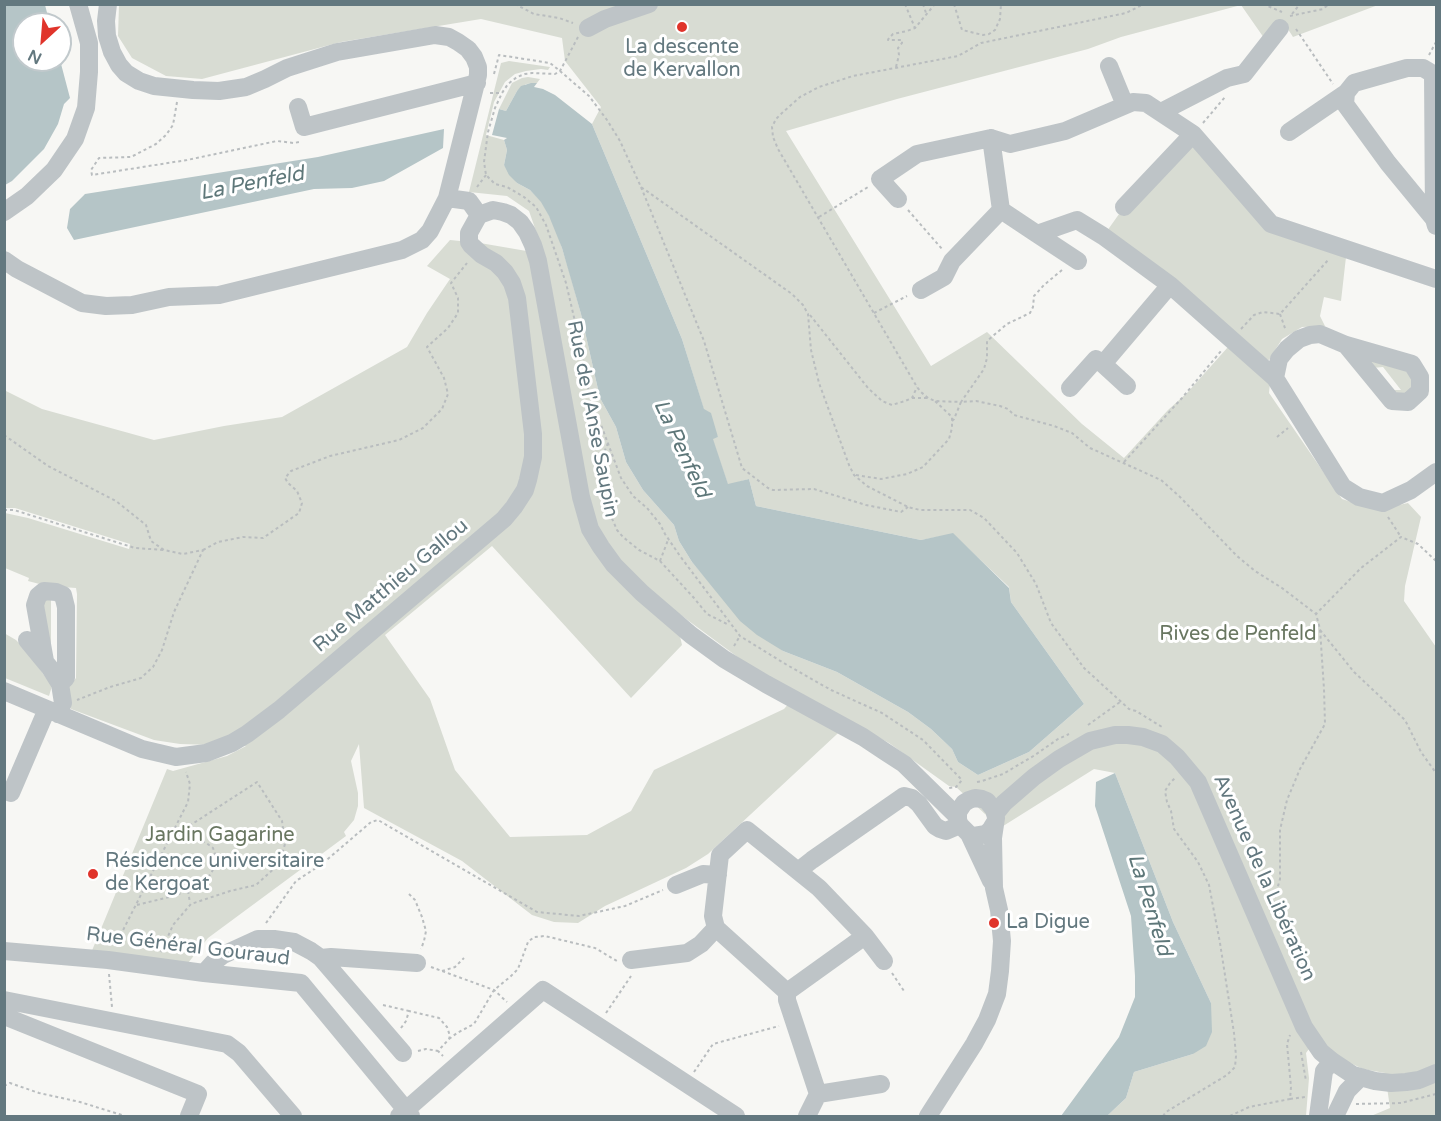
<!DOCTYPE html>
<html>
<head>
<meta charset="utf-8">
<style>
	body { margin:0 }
	#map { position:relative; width:1441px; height:1121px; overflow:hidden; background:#f7f7f4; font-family:"Varela Round",sans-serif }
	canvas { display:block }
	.frame { position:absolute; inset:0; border:6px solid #63787f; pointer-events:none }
	.north { position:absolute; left:12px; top:12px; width:60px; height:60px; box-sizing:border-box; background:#fff; border:2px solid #c1c9cc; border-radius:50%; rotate:206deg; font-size:16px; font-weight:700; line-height:24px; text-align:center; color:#63787f }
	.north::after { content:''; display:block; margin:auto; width:21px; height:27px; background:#e0342b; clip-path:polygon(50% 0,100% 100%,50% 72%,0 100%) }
</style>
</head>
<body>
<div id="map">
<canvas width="1441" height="1121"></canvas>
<div class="frame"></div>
<div class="north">N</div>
</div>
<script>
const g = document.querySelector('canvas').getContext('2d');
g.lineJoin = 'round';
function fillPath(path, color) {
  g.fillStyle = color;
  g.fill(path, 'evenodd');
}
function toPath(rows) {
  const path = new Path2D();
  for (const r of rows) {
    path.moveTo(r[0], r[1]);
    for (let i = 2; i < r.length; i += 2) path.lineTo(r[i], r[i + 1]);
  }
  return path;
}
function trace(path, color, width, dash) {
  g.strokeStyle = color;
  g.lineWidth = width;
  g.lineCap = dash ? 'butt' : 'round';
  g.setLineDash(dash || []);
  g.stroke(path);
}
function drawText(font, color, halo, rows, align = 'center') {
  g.font = font + ' "Varela Round",sans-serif';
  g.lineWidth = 6;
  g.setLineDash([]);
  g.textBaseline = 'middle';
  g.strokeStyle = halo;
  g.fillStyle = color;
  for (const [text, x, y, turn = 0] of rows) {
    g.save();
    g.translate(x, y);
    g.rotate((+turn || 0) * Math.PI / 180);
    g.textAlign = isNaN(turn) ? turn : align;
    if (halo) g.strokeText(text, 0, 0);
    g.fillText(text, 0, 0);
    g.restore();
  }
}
fillPath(toPath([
	[119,5,1378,5,1293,37,1286,26,1264,38,1241,5,1121,37,1088,49,897,99,786,131,931,366,987,332,1082,424,1124,458,1168,410,1187,393,1228,347,1270,383,1269,393,1342,499,1376,510,1408,503,1421,517,1405,586,1404,601,1436,647,1436,1116,1371,1116,1390,1108,1385,1073,1363,1069,1342,1059,1317,1038,1306,1053,1309,1078,1306,1116,1107,1116,1126,1098,1134,1072,1193,1054,1211,1003,1173,922,1115,773,1094,769,1000,828,956,787,949,786,889,743,850,722,708,854,686,868,605,906,578,923,554,922,532,915,462,861,364,808,359,744,351,761,358,793,358,806,354,820,344,832,346,836,208,938,188,963,91,953,167,769,173,771,227,756,246,746,180,744,154,740,71,709,66,691,76,678,77,594,76,588,47,586,28,581,29,578,5,568,5,513,28,518,129,549,130,544,15,508,5,508,4,390,42,409,154,440,224,426,282,417,407,347,427,313,450,279,427,266,450,240,480,243,544,254,529,211,507,196,469,192,501,63,509,61,550,67,548,70,541,69,526,71,515,74,505,82,494,102,486,135,504,140,507,150,504,165,517,183,530,190,542,202,556,229,568,267,581,314,600,398,616,427,626,462,643,490,674,525,679,541,692,562,716,590,783,651,837,672,908,712,931,729,952,749,958,762,978,775,1029,752,1084,704,1011,602,1009,587,953,534,921,540,756,506,749,479,728,485,712,438,718,437,704,410,682,339,592,124,601,107,565,61,562,38,481,19,341,42,202,79,166,76,132,58,118,36],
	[492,546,631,698,682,645,674,610,743,661,798,693,784,709,654,770,631,811,587,835,510,837,455,770,430,699,385,635],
	[528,77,540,79,537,83,526,84,517,91,506,111,499,109,512,83,522,78],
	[1193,140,1240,198,1346,257,1341,301,1324,297,1320,316,1325,326,1302,327,1282,339,1269,360,1263,359,1107,231,1124,207],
	[1369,361,1401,366,1416,378,1406,396,1389,390,1401,390,1383,367,1372,368],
	[51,595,51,662,49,661,43,596],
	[4,633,16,640,25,649,52,686,49,696,5,678]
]), '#d8dcd3');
fillPath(toPath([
	[5,4,45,5,50,24,24,24,24,60,60,60,70,98,64,104,58,124,44,149,12,181,5,185],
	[531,83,537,83,534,87,543,89,555,95,592,124,682,339,704,409,711,413,718,437,713,439,728,484,749,479,756,506,921,540,953,533,1009,588,1011,602,1084,704,1029,752,978,775,958,762,952,749,931,729,908,712,837,672,783,651,757,635,740,621,692,562,679,541,674,525,643,490,626,462,616,427,600,398,581,314,562,248,549,216,541,202,530,190,517,183,509,175,504,165,507,150,504,140,507,138,492,135,499,109,506,111,517,91,521,86],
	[444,129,443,148,384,181,352,188,314,189,74,240,67,228,70,209,85,194,318,157],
	[1115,773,1173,922,1211,1003,1212,1032,1206,1046,1193,1054,1134,1072,1126,1098,1107,1116,1061,1116,1119,1037,1135,997,1135,976,1131,916,1095,806,1096,782]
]), '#b5c5c7');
trace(toPath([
	[515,4,534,14,559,18,573,23],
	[905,4,915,28],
	[923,4,926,13],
	[954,4,962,30,983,35,989,34,995,30,1000,19,1001,4],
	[1263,4,1282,12],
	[1292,14,1300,4],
	[1290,16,1323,9,1329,4],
	[1296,29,1333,84],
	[578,37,560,71,555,74,532,73,525,74,517,77,508,84,502,93,495,108,488,132,484,162,486,175,495,184,507,187,524,197,536,207,546,225,566,283,577,330,589,393,621,478,633,496,647,508,660,524,665,534,680,556,740,636,787,665,831,690,882,713,923,740,962,780,956,787,949,788],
	[1429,55,1436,42],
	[896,67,899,55,898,48,902,43,902,40,888,40,889,38,893,34,907,31,915,28,935,4],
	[494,74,499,55,550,63,560,71,589,96,607,120,620,141,641,187,792,294,803,305,808,314,811,350,819,383,849,465,854,475,867,486,908,507,920,510,970,510,984,518,1017,553,1036,584,1051,623,1084,668,1129,709,1136,711,1162,727],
	[490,93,502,93],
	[177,102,173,125,166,135,156,144,131,157,99,158,91,170,92,175,187,160,277,141,294,143,299,142],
	[1203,123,1225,97],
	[477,187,486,175],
	[641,187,704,341,742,468,768,488,773,490,814,489,866,505,901,512,908,507],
	[908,210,942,249],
	[819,217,868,187],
	[1062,270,1044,285,1034,296,1033,307,1030,313,1007,324,987,341,987,358,984,369,961,402,935,401,928,398,921,392,917,387,778,149,773,137,772,127,776,119,783,112,800,97,819,87,853,76,958,56,981,43,1126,13,1144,4],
	[874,313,907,296],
	[1280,314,1286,331],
	[810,315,868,388,882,401,892,405,905,401,912,398,917,387],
	[1241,329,1254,315,1263,312,1280,314,1329,259],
	[912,398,927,398],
	[952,421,954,419,961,402,976,401,1000,406,1008,409,1014,415,1054,426,1072,433,1090,448,1161,480,1180,497,1237,556,1255,571,1282,588,1316,614],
	[4,435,48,466,116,501,146,525,151,541,164,550,183,554,203,550,174,612,162,650,153,667,141,678,110,687,77,700],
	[1277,437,1288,428],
	[608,443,603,455,601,472,604,492,610,514,617,530,623,537,639,550,660,561,694,598,707,614,729,625],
	[1124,462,1182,398,1221,351],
	[856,475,881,479,907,474,923,467,949,439,952,428,952,417,935,401],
	[4,510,14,510,135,548,164,550],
	[1388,517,1401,537],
	[203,550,218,542,243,537,263,538,299,513,302,503,297,491,288,483,285,478,291,471,330,456,399,440,423,428,442,409,448,394,444,378,427,347,448,328,458,313,458,298,451,283,467,263],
	[660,561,668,540],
	[1320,630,1354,672,1405,720,1421,752,1436,773],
	[734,646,740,636],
	[1088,725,1120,702],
	[977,782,982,781,1003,774,1035,755,1058,739,1069,734],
	[188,891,190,903],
	[409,894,415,900,422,917,426,931,424,941,421,949],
	[137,905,173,896,196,888,211,874,217,860,213,848,205,842,193,839,169,839],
	[1269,908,1273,904,1280,879,1280,830,1287,800,1300,769,1325,724,1324,689,1320,629,1316,614,1361,568,1401,537,1418,544,1436,561],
	[266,923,296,881,322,864,371,822,378,820,537,912,579,916,625,906,663,890],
	[115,946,188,802,190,784,186,772],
	[161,952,173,925,191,904,230,891,256,885,279,864,285,844,282,821,257,782,169,839],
	[431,967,494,990,507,1002],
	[442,971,455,967,464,958],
	[892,973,904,991],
	[109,974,112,1007],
	[383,1005,409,1011],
	[606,1013,631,976],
	[401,1028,406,1021,409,1011,439,1018,447,1027,450,1036,449,1039,438,1051,443,1056],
	[449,1039,457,1033,474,1024,494,990,510,977,518,969,528,942,534,937,545,936,595,948,617,961],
	[418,1051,426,1049,438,1051],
	[1301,1052,1306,1081],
	[694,1072,713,1044,779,1026],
	[4,1086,10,1083,39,1093,80,1102,125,1116],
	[1290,1099,1305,1097],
	[1356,1104,1401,1103,1436,1094],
	[1163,1116,1166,1112,1227,1075,1235,1067,1236,1056,1234,1033,1220,943,1209,885,1198,862,1174,829,1171,811,1167,802,1165,791,1170,783,1175,778],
	[1230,1116,1249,1107,1290,1099,1291,1087,1287,1044,1290,1035]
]), '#b9bdbf', 2, [3, 3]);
trace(toPath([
	[588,28,605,19,649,4],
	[1109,66,1125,105],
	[298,107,304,127,477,83],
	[1161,112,1227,78,1244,74,1280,28],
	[1289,132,1346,93],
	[447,198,469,201,479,215],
	[898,199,880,179,917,154,991,138],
	[1124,207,1193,134],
	[4,212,27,196,54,170,75,139,86,108,89,72,89,43,78,4],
	[479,215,493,210,503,212,511,215,520,222,527,232,533,245,538,261,581,497,590,529,601,547,614,565,642,593,691,635,724,659,766,684,863,737,884,751,904,764,958,817],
	[1434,219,1433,74,1423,68,1407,68,1354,83,1346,93,1345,104,1388,163,1434,219,1436,226],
	[1037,234,1078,261],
	[4,260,17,269,82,303,106,306,132,305,169,297,219,295,402,250,422,240,430,231,447,198,478,75,478,67,474,57,468,49,458,42,449,37,435,35,337,52,287,68,265,79,246,87,219,91,193,90,154,86,139,81,126,73,119,65,112,52,107,36,106,21,108,4],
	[921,290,944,277,952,261,1001,210],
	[1346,345,1392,401,1408,402,1420,391,1420,377,1412,364,1346,345,1320,334,1310,335,1299,339,1287,349,1279,359,1275,378,1343,487,1359,497,1383,503,1411,490,1436,472],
	[1275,378,1170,285,1103,236,1077,220,1037,234,1001,210,991,138,1010,144,1065,131,1133,102,1146,103,1193,134,1271,224,1436,279],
	[1127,386,1103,364,1170,285],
	[1070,388,1096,359,1103,364],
	[27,640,50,668,60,684,63,703,58,714],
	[45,661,35,605,38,596,44,591,56,592,63,595,66,607,66,678,60,684],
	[4,691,142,749,176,757,206,753,232,743,247,734,279,710,504,519,514,507,525,490,528,480,533,457,533,434,517,298,512,283,505,272,496,263,482,255,471,245,469,242,469,233,479,215],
	[4,790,11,793,47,709],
	[995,814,1004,803,1034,777,1059,759,1090,741,1115,735,1128,735,1143,737,1162,744,1177,757,1198,782,1304,1027,1321,1052,1332,1061,1353,1075,1375,1081,1391,1083,1406,1082,1419,1080,1436,1073],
	[969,834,991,881],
	[798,871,812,860,904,796,912,798,919,804,935,826,940,829,946,831,960,825],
	[676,885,703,874,718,875],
	[716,928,713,916,720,855,747,830,819,888,865,936,787,992],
	[865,936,884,961],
	[4,951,108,960,204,973,301,983,411,1116],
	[321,958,331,957,417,963],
	[631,960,687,953,701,944,716,928,787,992,787,1000,818,1094,807,1116],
	[204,973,213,963,223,955,258,939,274,939,294,942,311,951,321,958,403,1053],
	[4,1000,227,1044,239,1053,293,1116],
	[4,1016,198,1094,189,1116],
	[818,1094,881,1084],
	[399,1116,543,990,736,1116],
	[928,1116,974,1044,987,1020,997,994,1000,971,1002,941,999,910,994,888,993,838,996,818,995,811,987,801,982,799,975,798,969,800,964,803,958,812,958,820,960,825,969,834,974,836,986,834,991,829,994,824],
	[1318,1116,1324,1071,1332,1061],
	[1335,1116,1347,1091,1360,1078]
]), '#bec4c7', 18);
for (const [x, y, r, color] of [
	[682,27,6,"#e0342b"],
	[93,874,6,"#e0342b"],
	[994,923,6,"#e0342b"]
]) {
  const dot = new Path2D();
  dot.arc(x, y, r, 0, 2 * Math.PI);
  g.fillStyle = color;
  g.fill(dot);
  trace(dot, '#fff', 2);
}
drawText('20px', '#63787f', '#fff', [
	["La descente",682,48,"center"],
	["de Kervallon",682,71,"center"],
	["Résidence universitaire",105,862],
	["de Kergoat",105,885],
	["La Digue",1006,923]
], 'left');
drawText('20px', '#63787f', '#fff', [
	["Rue de l'Anse Saupin",592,419,79],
	["Rue Matthieu Gallou",391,586,-40],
	["Avenue de la Libération",1264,878,66],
	["Rue Général Gouraud",188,947,7]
]);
drawText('20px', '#697761', '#fff', [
	["Rives de Penfeld",1238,635],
	["Jardin Gagarine",220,836]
]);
drawText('italic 21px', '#5e7779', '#fff', [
	["La Penfeld",252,184,-11],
	["La Penfeld",681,449,65],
	["La Penfeld",1149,905,73]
]);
</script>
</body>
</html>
